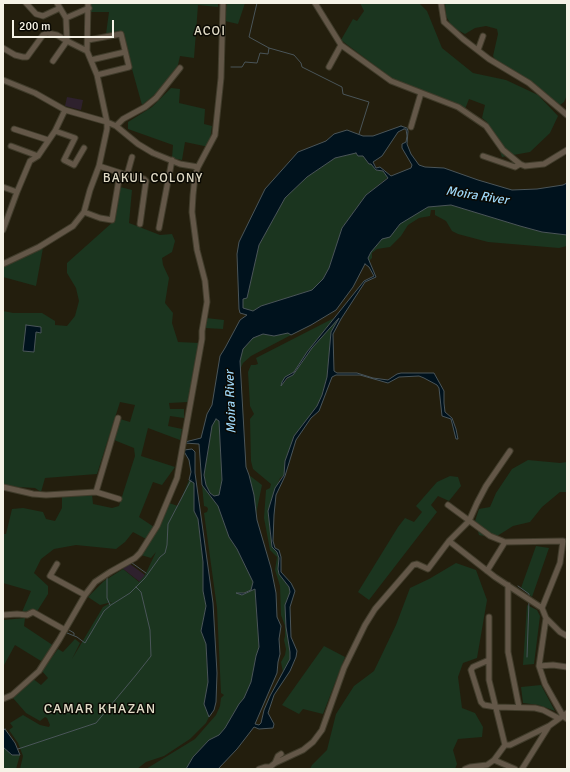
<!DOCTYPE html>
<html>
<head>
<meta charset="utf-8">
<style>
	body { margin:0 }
	#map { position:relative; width:570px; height:772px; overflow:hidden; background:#231e0d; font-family:Signika,sans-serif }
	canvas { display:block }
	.frame { position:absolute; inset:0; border:4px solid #f5f2e6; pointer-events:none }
	.scale { position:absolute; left:12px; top:20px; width:102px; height:18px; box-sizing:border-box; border:2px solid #f5f2e6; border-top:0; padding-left:5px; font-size:12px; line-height:14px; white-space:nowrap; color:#f5f2e6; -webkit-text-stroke:3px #0a0903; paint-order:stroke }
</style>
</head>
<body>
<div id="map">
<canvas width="570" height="772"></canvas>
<div class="frame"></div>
<div class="scale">200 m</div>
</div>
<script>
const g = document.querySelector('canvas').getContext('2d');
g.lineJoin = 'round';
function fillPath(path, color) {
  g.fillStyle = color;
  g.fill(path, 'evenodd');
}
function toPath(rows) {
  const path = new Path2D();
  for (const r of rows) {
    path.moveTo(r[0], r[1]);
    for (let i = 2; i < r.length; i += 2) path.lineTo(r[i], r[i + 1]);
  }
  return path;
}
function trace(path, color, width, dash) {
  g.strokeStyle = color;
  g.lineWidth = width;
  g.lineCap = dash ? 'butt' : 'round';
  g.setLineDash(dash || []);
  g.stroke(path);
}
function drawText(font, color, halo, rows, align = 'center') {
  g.font = font + ' Signika,sans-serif';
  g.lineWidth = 3;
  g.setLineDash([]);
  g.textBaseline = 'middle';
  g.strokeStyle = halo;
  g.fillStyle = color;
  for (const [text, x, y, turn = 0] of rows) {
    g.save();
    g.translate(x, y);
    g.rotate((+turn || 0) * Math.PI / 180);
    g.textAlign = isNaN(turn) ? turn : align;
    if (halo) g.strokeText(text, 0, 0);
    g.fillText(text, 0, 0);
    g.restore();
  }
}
fillPath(toPath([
	[67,97,83,100,81,110,65,106],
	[130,564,145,575,140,582,122,568]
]), '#2e212d');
fillPath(toPath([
	[90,3,218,3,218,7,198,5,194,58,180,56,178,65,159,91,142,105,122,33,106,34,109,12,91,12],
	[227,3,245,3,238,24,225,21],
	[360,3,419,3,427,11,442,48,473,73,506,80,538,95,558,116,550,133,530,152,502,157,496,140,487,122,482,118,485,105,469,99,465,109,394,80,341,40,353,19,357,21,364,11],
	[445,3,567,3,567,95,564,102,560,105,532,82,496,61,493,56,498,34,497,29,486,26,475,28,465,34,452,27,446,16],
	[171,88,180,89,179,103,205,109,204,124,212,126,209,147,185,142,182,160,172,158,173,145,128,129,128,122,152,107],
	[356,153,358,156,363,156,369,164,371,163,376,170,383,171,388,177,366,195,342,228,329,268,323,279,312,290,261,306,253,311,243,308,243,299,247,298,259,245,285,198,307,177,335,158],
	[120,187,132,190,129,223,160,235,172,234,175,241,172,252,162,258,163,265,169,278,165,303,173,313,172,323,178,342,199,343,188,402,169,403,170,409,184,409,184,418,170,416,168,426,182,429,180,440,148,428,141,456,175,467,162,485,153,482,139,517,154,527,146,539,133,532,125,542,116,549,76,545,54,549,41,559,34,573,48,586,48,594,36,613,22,612,31,591,3,583,3,534,6,534,12,509,23,508,43,512,46,519,55,521,62,508,62,497,92,494,93,504,112,508,119,506,135,456,134,448,114,440,120,419,130,422,135,405,120,402,97,474,45,478,41,492,35,488,18,487,3,484,3,311,13,313,42,313,55,321,55,325,67,326,75,316,79,301,76,288,67,273,67,263,114,221],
	[451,205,520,226,542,232,567,235,567,246,559,248,488,242,458,234,452,231,446,221,435,215,435,210,431,210,430,216,419,218,408,225,401,236,390,247,377,249,372,253,372,258,369,261,368,258,371,252,382,239,390,236,400,224,406,220,428,207],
	[43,248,36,286,3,277,4,266],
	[339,317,331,332,327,377,322,394,317,406,294,436,285,461,284,475,280,478,268,511,272,547,277,552,279,558,278,569,279,574,289,587,290,592,285,605,286,627,290,652,290,659,283,672,281,662,285,655,286,649,284,640,285,636,285,626,281,615,280,586,275,570,277,557,270,550,264,518,266,490,270,488,271,484,253,469,251,461,250,419,254,414,250,406,248,372,251,365,255,365,258,364,256,358,334,318,307,352,294,372,285,377,282,385,288,378,293,375,312,348],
	[206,318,224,320,223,329,205,328],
	[288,333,291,335,251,356,243,363,240,370,240,361,243,349,253,338,263,334,274,336],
	[216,419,219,421,222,480,219,495,214,496,210,493,206,485,204,475,212,426],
	[528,460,560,463,567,462,567,492,560,492,542,507,530,522,513,526,494,538,479,535,475,521,479,509,490,507,496,493,512,469],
	[249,475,262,485,256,514,254,495],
	[450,476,458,477,461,486,449,501,438,496,431,505,437,512,369,600,358,592,398,527,405,518,414,522,422,512,416,506,437,482],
	[189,480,194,483,194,511,198,519,203,562,203,591,206,606,201,631,206,644,207,666,208,682,204,704,209,717,206,723,190,739,164,756,146,762,137,769,20,769,23,756,18,743,9,730,13,727,10,723,23,715,40,725,49,727,50,725,47,718,45,717,40,721,26,713,13,698,32,678,41,685,48,678,42,671,58,649,63,652,75,639,80,643,72,659,103,607,112,602,100,605,88,597,104,581,123,569,139,582,145,575,156,552,151,558,141,555,156,532,169,503,178,506],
	[202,485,218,506,229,537,237,549,253,582,251,590,239,594,249,592,255,589,259,647,256,656,251,682,244,698,239,704,225,728,219,735,209,740,193,757,186,769,146,769,195,739,216,715,220,706,221,698,224,695,221,693,217,608,204,513,207,512,208,509,207,507,204,506],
	[536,546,549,548,532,597,521,588],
	[456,563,476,570,487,600,477,658,463,663,458,677,462,708,475,713,483,727,482,737,458,739,453,750,457,764,455,769,310,769,312,765,327,750,336,714,354,686,374,671,396,625,410,588,429,579],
	[527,605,537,610,540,616,534,664,523,665],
	[25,618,24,626,54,646,41,661,15,645,3,667,3,620],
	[324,646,345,657,323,714,303,709,299,714,282,705],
	[541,685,555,711,539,705,523,703,521,687],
	[3,747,12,755,20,755,16,769,3,769]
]), '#1b351f');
const water = toPath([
	[401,126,407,128,408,131,407,144,411,154,419,165,425,167,444,168,478,180,512,190,537,189,563,185,567,183,567,235,542,232,520,226,451,205,428,207,400,224,390,237,382,239,371,252,368,258,376,277,365,282,341,319,333,334,334,371,337,373,357,373,373,378,388,380,397,374,401,373,434,373,444,391,444,403,445,412,452,418,456,429,458,439,456,439,451,419,442,416,439,388,437,385,424,378,419,376,399,377,388,383,360,375,336,375,332,377,319,411,311,418,296,440,285,476,276,495,274,515,273,541,275,548,279,550,281,557,281,572,291,583,295,591,290,607,291,637,297,651,296,657,290,671,274,695,268,713,274,724,273,728,259,729,254,727,237,749,218,769,186,769,193,757,209,740,219,735,225,728,239,704,244,698,251,682,256,656,259,647,255,589,242,595,236,593,244,593,251,590,253,582,237,549,229,537,218,506,202,485,199,444,185,443,183,446,184,450,192,449,195,452,195,473,213,603,217,673,216,702,214,710,209,717,204,704,208,682,206,644,201,631,206,606,203,591,203,562,198,519,194,511,194,483,189,480,191,472,189,460,182,448,183,444,185,442,201,438,207,414,212,405,220,356,225,348,240,320,247,315,240,313,239,309,237,254,239,242,265,189,298,152,326,141,334,134,347,130,363,136,373,136,401,126],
	[404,129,406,129,407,136,406,142,402,144,402,148,412,165,411,168,391,176,380,167,376,168,373,162,382,156,398,132,404,129],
	[356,153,358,156,363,156,369,164,371,164,376,170,383,171,388,178,366,195,342,228,329,268,323,279,312,290,261,306,253,311,243,308,243,299,247,298,259,245,285,198,307,177,335,158,356,153],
	[365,264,369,267,374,276,364,281,307,352,294,372,285,377,282,382,281,386,287,378,293,375,312,348,339,318,331,332,327,377,322,395,317,406,294,436,285,461,284,475,275,488,268,511,272,547,277,552,279,558,278,569,279,574,289,587,290,592,285,605,286,627,290,652,290,659,270,696,264,710,261,723,259,725,255,724,277,673,278,662,280,654,279,639,281,626,277,617,276,593,271,568,257,520,254,495,249,475,246,467,240,361,243,349,253,338,263,334,274,336,288,333,291,335,311,325,336,310,353,287,365,264],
	[216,419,219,421,222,480,219,495,214,496,210,493,206,485,204,475,212,426,216,419],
	[26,325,41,327,41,333,36,332,34,352,23,351,26,325],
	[5,729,15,743,20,755,12,755,3,747,3,731,5,729]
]);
fillPath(water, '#00121d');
trace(water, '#4a5559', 1);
trace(toPath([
	[257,3,249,37,269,48],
	[231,67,242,67,245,62,257,63,260,53,268,54,269,48,294,55,301,63,302,67,342,87,343,94,369,102,359,134],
	[132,563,146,573],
	[107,577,107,598,110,605],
	[518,586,529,594,529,596],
	[69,630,74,633,74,635],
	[67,633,77,637,85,643,104,611,111,605,130,593,145,578,160,557,165,553,167,545,168,524,191,480],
	[527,657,529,601],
	[18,749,96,723,136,675,151,656,150,630,141,592,136,587]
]), '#4a5559', 1);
const minor = toPath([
	[26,3,36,14,43,16,60,8],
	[57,3,66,18,67,41,87,51],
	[315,3,341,45,391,81,458,107,486,126,503,150,520,164,525,166,544,164,567,150],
	[441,3,444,22,463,39,489,59,529,83,567,115],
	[66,18,89,8],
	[88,40,121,34,129,67,97,75],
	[3,48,15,55,23,57,27,57,43,35,47,33,57,35,67,41,53,61],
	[478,50,483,36],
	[91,60,125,52],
	[329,67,341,45],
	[3,80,35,93,65,110,107,122,116,126,138,144,153,153,180,164,198,167],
	[116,126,123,119,145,107,156,98,180,68],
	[411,127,421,93],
	[14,129,48,140],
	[55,131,75,138,64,160,74,165,84,148],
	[11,146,38,156],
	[483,156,515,167,520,164],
	[99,166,127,175,144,179,146,181,140,224],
	[127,175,132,157],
	[3,187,17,192],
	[84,212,100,218,112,220,120,173],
	[159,228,172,160],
	[3,230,17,192,30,161,38,156,55,131,65,110],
	[3,264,39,247,73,226,84,212,90,190,99,166,107,129,107,122,97,75,87,51,88,3],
	[3,487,33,494,46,495,96,492,119,499],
	[96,492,118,418],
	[448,505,490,536,505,542],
	[449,541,495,577,542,608,546,618,560,632,567,636],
	[57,564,50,576,85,595],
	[487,571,505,542,563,541,560,563,542,608],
	[508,585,508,652,519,707],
	[3,615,17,614,27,615,33,612,65,630],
	[546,618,539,666,545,684,563,716,567,719],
	[489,660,473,667,471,670,481,702,484,705,496,707,535,708,543,710,558,718],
	[539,666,553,665,567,667],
	[3,699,12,695,39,671,59,640,85,595,95,582,110,572,135,558,140,553,157,526,177,478,202,339,202,331,207,302,205,281,197,250,192,212,193,195,195,176,198,167,215,135,221,78,223,3],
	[505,745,510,745,549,726],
	[494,760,515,769],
	[275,763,278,756,281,754],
	[259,769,265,767,270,767,275,763,303,750,313,742,322,730,344,668,365,625,375,609,413,565,417,564,428,569,449,541,469,521,477,503,486,486,510,451],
	[465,769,470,767,487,765,494,760,505,745,489,680,489,617],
	[522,769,549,726,567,713]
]);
trace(minor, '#403c2b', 7);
trace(minor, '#635748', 5);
g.letterSpacing = '1px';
drawText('13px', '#e1dbc6', '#0a0903', [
	["ACOI",210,32],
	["BAKUL COLONY",153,179]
]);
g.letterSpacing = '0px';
drawText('italic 13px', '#9ed7f8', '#0a0903', [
	["Moira River",477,196,9],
	["Moira River",231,402,-92]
]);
g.letterSpacing = '1px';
drawText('14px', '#e1dbc6', '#0a0903', [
	["CAMAR KHAZAN",100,709]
]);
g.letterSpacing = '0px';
</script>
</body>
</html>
